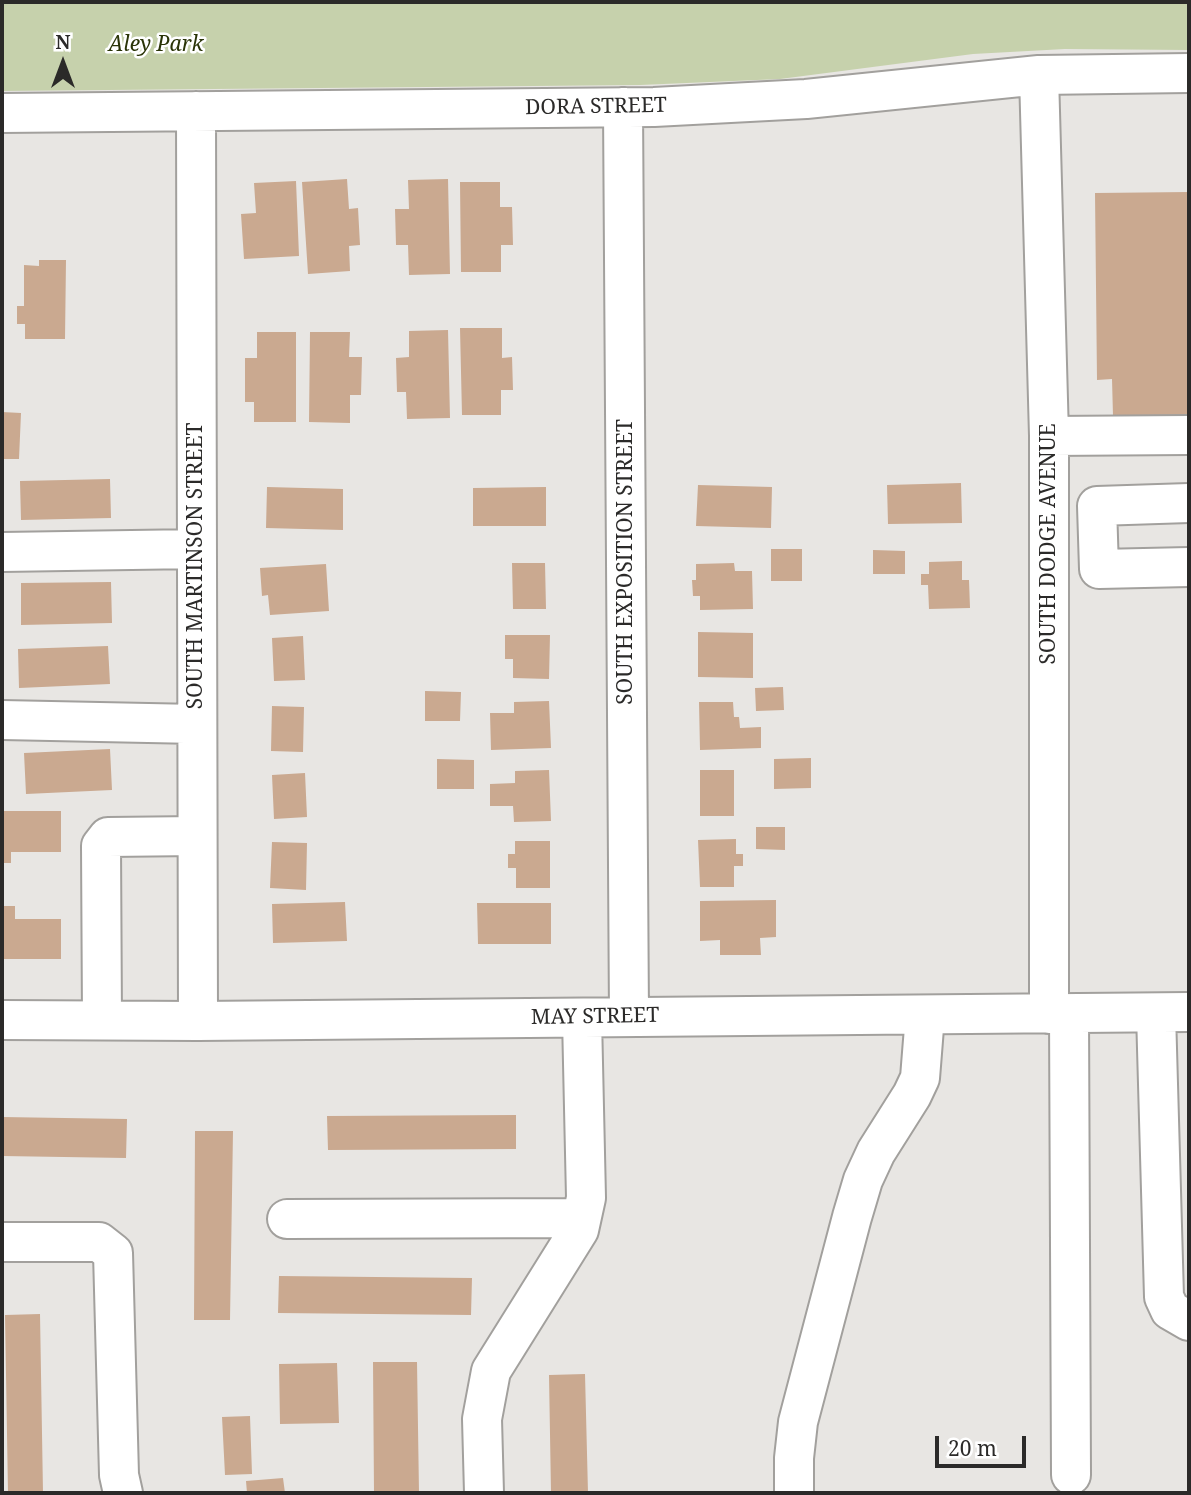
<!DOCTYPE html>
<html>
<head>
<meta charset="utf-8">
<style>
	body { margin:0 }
	#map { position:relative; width:1191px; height:1495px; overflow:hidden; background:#e8e6e3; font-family:"Noto Serif",serif }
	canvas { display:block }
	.frame { position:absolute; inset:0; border:4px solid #2b2a29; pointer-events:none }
	.north { position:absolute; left:28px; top:28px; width:70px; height:70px; -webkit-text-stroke:5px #fff; paint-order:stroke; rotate:0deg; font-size:19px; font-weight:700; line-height:28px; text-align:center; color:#2b2a29 }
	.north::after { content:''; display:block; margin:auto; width:24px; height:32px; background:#2b2a29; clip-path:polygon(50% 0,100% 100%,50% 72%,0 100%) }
	.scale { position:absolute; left:935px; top:1436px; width:91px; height:32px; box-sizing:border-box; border:4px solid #2b2a29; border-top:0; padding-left:9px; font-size:21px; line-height:24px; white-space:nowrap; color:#2b2a29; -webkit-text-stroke:5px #fff; paint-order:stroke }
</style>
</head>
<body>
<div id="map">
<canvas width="1191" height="1495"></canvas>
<div class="frame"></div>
<div class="north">N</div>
<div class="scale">20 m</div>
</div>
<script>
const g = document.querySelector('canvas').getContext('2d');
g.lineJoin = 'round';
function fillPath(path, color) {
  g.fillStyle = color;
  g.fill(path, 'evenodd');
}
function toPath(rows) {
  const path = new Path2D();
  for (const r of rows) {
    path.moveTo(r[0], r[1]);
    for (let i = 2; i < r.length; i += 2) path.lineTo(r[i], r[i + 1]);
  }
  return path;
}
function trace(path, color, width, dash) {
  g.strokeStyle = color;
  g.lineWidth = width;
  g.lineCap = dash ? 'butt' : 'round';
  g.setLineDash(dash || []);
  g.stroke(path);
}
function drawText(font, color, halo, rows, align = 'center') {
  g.font = font + ' "Noto Serif",serif';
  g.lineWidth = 5;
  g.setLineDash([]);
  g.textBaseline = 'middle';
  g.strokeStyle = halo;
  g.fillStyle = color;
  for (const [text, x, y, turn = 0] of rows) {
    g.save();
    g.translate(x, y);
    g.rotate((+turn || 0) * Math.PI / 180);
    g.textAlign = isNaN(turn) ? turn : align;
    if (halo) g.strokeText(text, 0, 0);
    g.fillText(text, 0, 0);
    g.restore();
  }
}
fillPath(toPath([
	[2,2,1189,2,1189,50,1065,49,973,54,780,79,640,85,2,91]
]), '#c6d1ac');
fillPath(toPath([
	[347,179,349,209,358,208,360,245,349,246,350,271,308,274,302,182],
	[448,179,450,274,409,275,408,245,396,245,395,209,409,209,408,180],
	[296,181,299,256,244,259,241,214,256,213,254,183],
	[460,182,500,182,500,207,512,207,513,245,501,245,501,272,461,272],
	[1189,192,1189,426,1162,426,1162,416,1113,416,1112,379,1097,380,1095,193],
	[39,260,66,260,65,339,25,339,25,324,17,324,17,306,24,306,24,265,39,266],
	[460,328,502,328,502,358,512,357,513,390,501,390,501,415,462,415],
	[448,330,450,418,407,419,406,392,397,392,396,358,409,357,409,331],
	[257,332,296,332,296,422,254,422,254,402,245,402,245,358,257,358],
	[310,332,350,332,349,357,362,357,361,395,350,395,350,423,309,422],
	[2,412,21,413,19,459,2,459],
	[110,479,111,518,21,520,20,481],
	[961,483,962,523,888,524,887,485],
	[698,485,772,487,771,528,696,526],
	[267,487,343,489,343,530,266,528],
	[546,487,546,526,473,526,473,488],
	[771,549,802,549,802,581,771,581],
	[873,550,905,551,905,574,873,574],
	[962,561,962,580,969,580,970,608,929,609,928,585,921,585,921,574,929,574,929,562],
	[512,563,545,563,546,609,513,609],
	[734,563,735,571,752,571,753,609,700,610,700,596,693,596,692,580,696,580,696,564],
	[326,564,329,611,270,615,268,595,262,596,260,568],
	[111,582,112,623,21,625,21,583],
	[698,632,753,633,753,678,698,677],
	[505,635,550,635,549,679,513,678,513,659,505,659],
	[303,636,305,680,274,681,272,638],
	[108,646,110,684,19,688,18,649],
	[783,687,784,710,756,711,755,688],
	[425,691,461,692,460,721,425,721],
	[549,701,551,748,491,750,490,713,514,713,514,702],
	[699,702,733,702,734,717,739,717,740,728,761,727,761,748,700,750],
	[272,706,304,707,303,752,271,751],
	[110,749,112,790,26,794,24,753],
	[811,758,811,788,774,789,774,759],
	[437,759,474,760,474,789,437,789],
	[549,770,551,821,514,822,513,806,490,806,490,784,515,783,515,771],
	[700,770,734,770,734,816,700,816],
	[305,773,307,817,274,819,272,775],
	[2,811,61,811,61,852,11,852,11,863,2,863],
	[756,827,785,827,785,850,756,849],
	[736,839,736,854,743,854,743,866,734,866,734,887,700,887,698,840],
	[515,841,550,841,550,888,516,888,516,868,508,868,508,854,515,854],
	[272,842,307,843,306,890,270,888],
	[776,900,776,937,760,938,761,955,720,955,720,940,700,941,700,901],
	[345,902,347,941,273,943,272,904],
	[477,903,551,903,551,944,478,944],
	[2,906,15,906,15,919,61,919,61,959,2,959],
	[516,1115,516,1149,328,1150,327,1116],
	[2,1117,127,1119,126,1158,2,1156],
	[195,1131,233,1131,230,1320,194,1320],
	[279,1276,472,1278,471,1315,278,1313],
	[40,1314,43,1493,8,1493,5,1315],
	[373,1362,417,1362,419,1493,374,1493],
	[337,1363,339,1423,280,1424,279,1364],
	[585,1374,588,1493,551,1493,549,1375],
	[250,1416,252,1474,225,1475,222,1417],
	[283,1478,285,1493,247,1493,246,1481]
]), '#caa990');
const minor = toPath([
	[1039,75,1049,436,1049,1014],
	[623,107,629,1017],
	[196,111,198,1021],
	[2,113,654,107,806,99,1039,75,1189,73],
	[1049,436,1189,435],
	[1189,503,1097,506,1099,569,1189,567],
	[2,552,196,549],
	[2,720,197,724],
	[1156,1013,1164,1297,1170,1310,1189,1321],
	[1069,1014,1071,1475],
	[102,1019,101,846,108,837,197,836],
	[2,1020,198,1021,1189,1012],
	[287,1219,581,1218],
	[2,1242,99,1242,113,1253,119,1475,123,1493],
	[484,1493,482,1419,491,1371,579,1230,586,1198,582,1018],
	[794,1493,794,1458,798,1422,852,1217,863,1180,876,1152,912,1095,920,1078,925,1015]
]);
trace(minor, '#a2a09d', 42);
trace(minor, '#fff', 38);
drawText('italic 21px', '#2a3407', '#fff', [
	["Aley Park",156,45]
]);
drawText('21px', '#2b2a29', '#fff', [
	["DORA STREET",596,107,-1],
	["SOUTH DODGE AVENUE",1049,544,-90],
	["SOUTH EXPOSITION STREET",626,562,-90],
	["SOUTH MARTINSON STREET",196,566,-90],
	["MAY STREET",595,1017,-1]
]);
</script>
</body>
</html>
